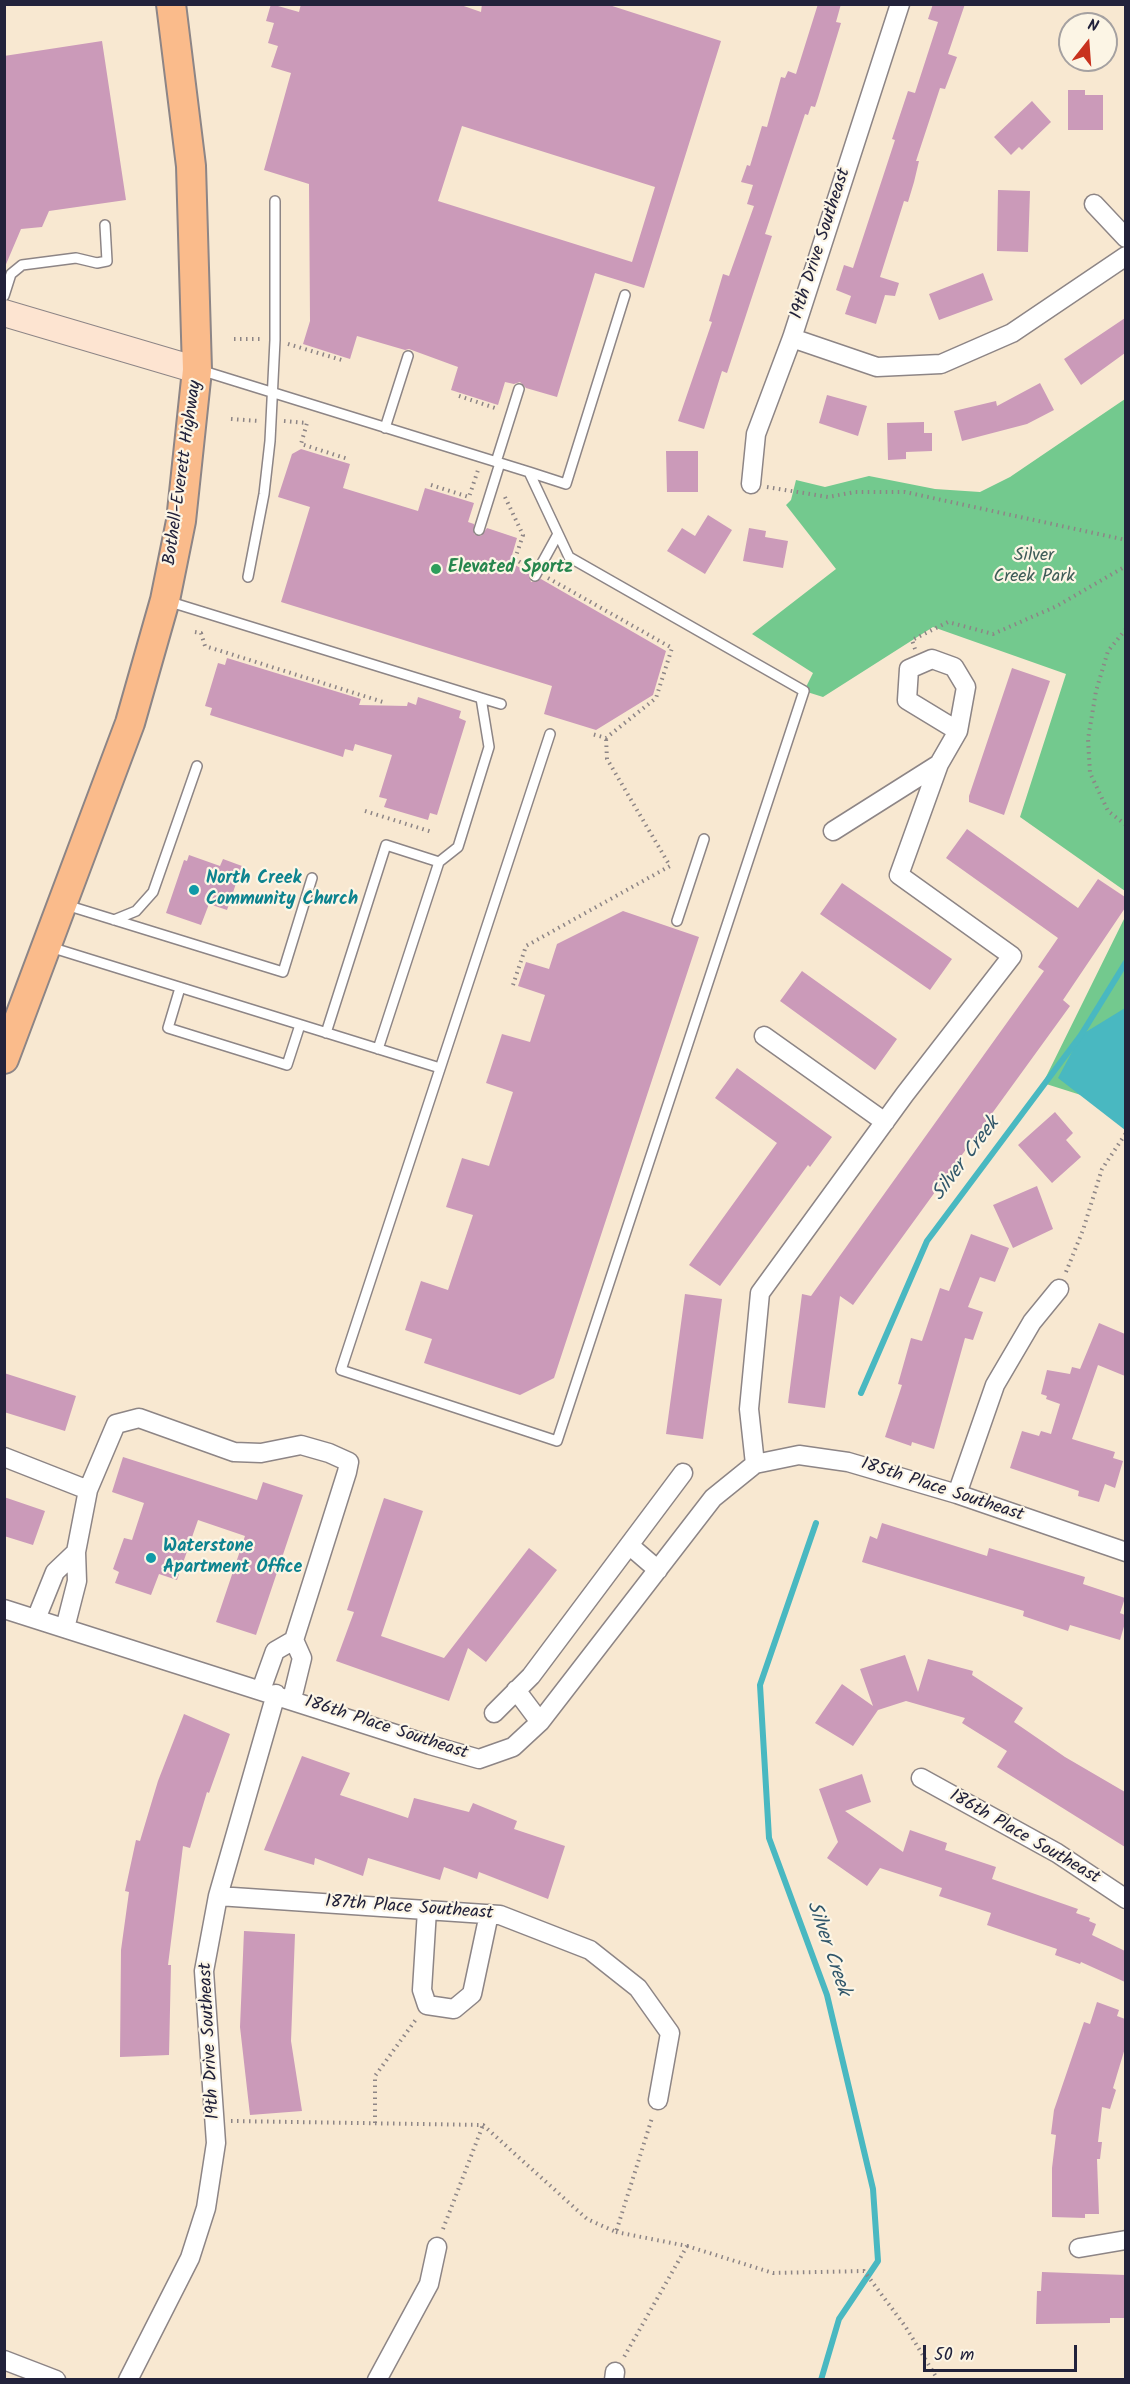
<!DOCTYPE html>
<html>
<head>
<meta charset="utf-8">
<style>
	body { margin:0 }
	#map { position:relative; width:1130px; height:2384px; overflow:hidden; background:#f8e8d1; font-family:Kalam,sans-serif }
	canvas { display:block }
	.frame { position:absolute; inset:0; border:6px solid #22223b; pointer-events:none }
	.north { position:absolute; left:1058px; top:12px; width:60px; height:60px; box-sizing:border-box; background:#fcf5e5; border:2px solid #a5a1a1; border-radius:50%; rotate:17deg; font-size:16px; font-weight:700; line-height:24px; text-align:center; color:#22223b }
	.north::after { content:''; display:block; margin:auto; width:21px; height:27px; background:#c8321e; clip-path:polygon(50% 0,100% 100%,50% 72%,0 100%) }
	.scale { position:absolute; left:923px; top:2345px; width:154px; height:27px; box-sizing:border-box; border:3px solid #22223b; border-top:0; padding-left:8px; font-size:18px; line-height:21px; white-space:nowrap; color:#22223b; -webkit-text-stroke:4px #fcf5e5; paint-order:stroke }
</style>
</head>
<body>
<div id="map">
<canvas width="1130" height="2384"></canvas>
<div class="frame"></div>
<div class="north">N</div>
<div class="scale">50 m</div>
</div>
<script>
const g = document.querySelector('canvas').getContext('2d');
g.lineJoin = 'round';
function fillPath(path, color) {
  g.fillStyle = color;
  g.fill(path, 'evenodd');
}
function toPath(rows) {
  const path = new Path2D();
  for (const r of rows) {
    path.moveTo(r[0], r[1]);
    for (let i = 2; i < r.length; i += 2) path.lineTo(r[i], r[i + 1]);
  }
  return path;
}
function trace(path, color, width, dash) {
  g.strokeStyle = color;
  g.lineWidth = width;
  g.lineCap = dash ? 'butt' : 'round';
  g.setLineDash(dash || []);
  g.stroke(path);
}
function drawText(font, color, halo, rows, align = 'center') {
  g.font = font + ' Kalam,sans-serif';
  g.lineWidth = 4.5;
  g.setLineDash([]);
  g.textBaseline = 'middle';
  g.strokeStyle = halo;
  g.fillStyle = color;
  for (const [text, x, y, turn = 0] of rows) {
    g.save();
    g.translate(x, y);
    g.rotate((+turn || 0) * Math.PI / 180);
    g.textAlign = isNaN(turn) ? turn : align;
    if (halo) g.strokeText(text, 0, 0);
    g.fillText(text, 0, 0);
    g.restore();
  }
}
fillPath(toPath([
	[1125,399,1125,891,1020,817,1066,674,933,627,823,697,804,691,813,673,752,634,836,569,786,505,791,500,796,480,825,487,869,476,935,489,980,492,1010,477],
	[1125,917,1125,1109,1043,1083]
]), '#73c98e');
fillPath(toPath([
	[1125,1008,1125,1130,1058,1078,1081,1035]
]), '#49b8c1');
trace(toPath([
	[861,1393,927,1241,1081,1035,1126,962],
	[816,1523,760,1685,769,1838,827,1995,873,2189,878,2261,839,2319,821,2380]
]), '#49b8c1', 6);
fillPath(toPath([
	[271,4,299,12,301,4,458,4,481,12,482,4,606,4,721,41,644,288,595,273,557,397,526,388,520,382,514,384,505,382,498,405,451,390,458,367,409,349,405,350,357,336,350,359,303,344,310,321,309,184,264,170,291,73,271,67,278,46,268,43,274,23,266,21],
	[462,126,655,187,632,262,438,201],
	[818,4,841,4,836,22,841,23,818,98,815,107,811,106,808,115,805,114,765,234,772,236,727,373,722,371,704,429,678,421,712,322,709,321,723,274,729,276,754,206,747,204,753,185,741,182,747,165,750,166,762,126,767,127,781,77,785,78,788,71,796,74],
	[933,4,965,4,948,54,957,57,945,89,940,88,916,161,919,161,914,182,908,202,904,201,880,277,899,283,895,296,885,295,876,324,845,314,851,296,836,290,844,265,853,268,895,140,892,139,908,91,915,93,938,22,928,19],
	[102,41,126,200,49,211,42,227,21,229,4,269,4,56],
	[1068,90,1085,90,1085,95,1103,95,1103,130,1068,130],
	[1032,101,1051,122,1022,150,1019,147,1011,155,994,137],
	[998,190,1030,191,1028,252,997,251],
	[983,273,993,300,939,320,929,294],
	[1125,318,1125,353,1081,385,1064,359],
	[1040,383,1054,410,1027,424,962,441,954,411,996,401,997,406],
	[827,395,867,406,858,436,819,423],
	[924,422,924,433,932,433,932,451,906,452,906,459,888,460,887,423],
	[301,449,350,464,343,488,418,511,425,488,474,503,468,522,474,524,474,534,481,536,487,528,517,538,510,562,529,573,531,582,541,579,666,651,653,695,596,730,544,714,552,686,281,602,310,507,278,497,292,454],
	[666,451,698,451,698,492,667,492],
	[708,515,732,530,705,574,667,551,682,528,695,536],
	[749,528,766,531,765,537,788,541,783,568,743,561],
	[227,658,361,699,359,705,407,706,408,702,416,705,418,697,461,711,459,718,466,721,437,815,430,813,428,820,384,807,387,799,379,797,392,755,355,744,353,751,345,749,343,757,210,715,212,708,205,706,218,663,225,665],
	[1012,668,1050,681,1004,815,969,802,969,796],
	[967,829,1078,908,1098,879,1125,897,1125,908,1063,1000,1070,1006,853,1305,840,1296,825,1408,788,1403,802,1294,811,1296,1044,971,1038,967,1058,938,946,858],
	[189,855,220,866,223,859,242,866,227,910,209,904,201,925,166,913,184,860,187,861],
	[842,883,952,959,930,990,820,914],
	[623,911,699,937,554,1378,520,1395,424,1363,432,1339,405,1330,421,1281,448,1290,473,1215,446,1207,462,1158,489,1166,513,1092,486,1083,502,1034,530,1042,545,995,518,986,526,962,549,969,557,944],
	[802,971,897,1039,875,1070,780,1001],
	[737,1068,832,1137,810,1167,808,1165,720,1286,689,1265,777,1143,715,1098],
	[1055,1112,1073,1133,1066,1140,1081,1157,1052,1183,1018,1145],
	[1037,1186,1053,1229,1013,1248,993,1205],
	[971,1234,1009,1248,995,1282,980,1277,968,1307,983,1312,973,1340,965,1338,934,1449,912,1442,911,1446,885,1437,902,1385,898,1384,911,1338,922,1341,940,1288,949,1291],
	[685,1294,722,1299,703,1439,666,1434],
	[1099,1323,1125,1334,1125,1376,1098,1365,1072,1439,1115,1452,1113,1458,1123,1461,1115,1488,1105,1484,1099,1502,1078,1496,1079,1491,1010,1468,1022,1431,1039,1436,1041,1431,1051,1434,1060,1404,1046,1399,1047,1396,1041,1394,1047,1370,1070,1374,1072,1367,1080,1369],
	[4,1373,76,1396,65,1431,4,1412],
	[123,1457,257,1500,263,1482,303,1495,256,1635,216,1622,245,1536,198,1520,177,1580,159,1574,151,1595,115,1583,119,1572,113,1569,124,1538,132,1540,144,1503,112,1492],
	[4,1497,45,1511,33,1545,4,1536],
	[384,1498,423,1511,381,1636,444,1658,529,1548,557,1570,486,1662,468,1648,449,1701,336,1661,354,1612,347,1610],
	[882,1523,987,1556,989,1548,1085,1577,1083,1584,1125,1598,1120,1613,1125,1615,1125,1623,1120,1640,1070,1625,1068,1631,1023,1616,1024,1611,862,1562,870,1536,877,1539],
	[905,1655,918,1692,928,1659,973,1671,972,1675,1023,1708,1014,1722,1065,1757,1125,1792,1125,1847,997,1767,1007,1751,962,1723,965,1718,906,1701,878,1710,853,1746,815,1723,842,1684,873,1706,860,1669],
	[184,1714,230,1734,209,1793,207,1792,190,1848,183,1846,168,1965,171,1965,169,2055,120,2057,121,1950,129,1892,125,1891,136,1840,140,1841,158,1781],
	[302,1756,350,1773,340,1795,408,1818,414,1798,469,1812,473,1803,517,1821,514,1829,565,1846,548,1899,479,1872,477,1879,444,1867,440,1880,368,1858,363,1876,315,1858,314,1865,264,1850],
	[862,1774,871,1802,845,1811,903,1852,910,1830,947,1843,945,1850,996,1867,992,1879,1078,1909,1076,1913,1090,1918,1089,1921,1096,1924,1092,1935,1125,1951,1125,1982,1081,1962,1080,1964,1055,1955,1057,1949,987,1925,991,1913,939,1896,942,1888,880,1868,867,1886,827,1858,838,1842,819,1789],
	[244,1931,295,1934,291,2041,302,2111,250,2115,240,2027],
	[1097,2002,1119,2010,1117,2016,1125,2019,1125,2048,1113,2088,1116,2090,1110,2109,1102,2107,1098,2142,1102,2142,1100,2159,1097,2159,1099,2214,1085,2214,1085,2218,1052,2217,1052,2168,1056,2135,1051,2134,1054,2110,1084,2022,1090,2024],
	[1042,2272,1125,2275,1125,2318,1110,2318,1110,2323,1036,2324,1037,2291,1041,2291]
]), '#cb9ab9');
const lane = toPath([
	[4,296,11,274,22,265,76,258,97,263,107,261,105,225],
	[200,370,529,472,569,557,804,691,557,1441,341,1370,550,734],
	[385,428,408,356],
	[496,462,519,389],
	[529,472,566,484,625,295],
	[479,530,500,463],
	[535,576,558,534],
	[248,577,264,494,270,441,275,340,275,201],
	[167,601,481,698,489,747,458,847,439,862],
	[481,698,501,704],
	[66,905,283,972,312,878],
	[114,920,136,911,153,892,197,766],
	[677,921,704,839],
	[50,947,440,1068],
	[180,988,168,1028,287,1065,300,1025],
	[326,1033,386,845,439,862,378,1049]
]);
const street = toPath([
	[1094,204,1126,238],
	[792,338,877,367,941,364,1012,333,1126,256],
	[751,484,756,434,792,338,900,4],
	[833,831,939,764],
	[764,1036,885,1122],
	[4,1457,88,1490],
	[755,1464,749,1409,760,1293,905,1094,1012,956,899,875,939,764,958,731,966,687,954,667,932,659,909,669,907,700,958,731],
	[957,1494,995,1385,1032,1322,1059,1289],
	[629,1545,658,1570],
	[4,1609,430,1745,479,1759,513,1747,540,1722,713,1498,755,1464,799,1455,848,1462,957,1494,1126,1552],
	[36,1619,55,1572,76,1552],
	[65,1628,77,1581,76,1552,88,1490,116,1424,139,1418,234,1452,261,1453,301,1445,329,1453,349,1462,347,1472,294,1640,302,1658,292,1699],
	[261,1690,275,1651,294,1640],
	[516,1690,540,1722],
	[494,1713,531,1676,683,1473],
	[921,1778,1057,1853,1126,1899],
	[218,1896,500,1915,590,1950,638,1988,670,2033,658,2100],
	[427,1910,422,1990,427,2005,454,2009,472,1994,489,1914],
	[1079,2248,1126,2240],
	[4,2360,56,2380],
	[128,2380,190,2258,206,2208,216,2143,204,1971,218,1896,276,1694],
	[377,2380,429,2284,437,2247],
	[614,2380,615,2372]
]);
const secondary = toPath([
	[4,313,197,370]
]);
const primary = toPath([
	[4,1059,130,723,165,600,181,521,197,370,191,166,171,4]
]);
trace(lane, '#8d8586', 12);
trace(street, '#8d8586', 21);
trace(secondary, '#8d8586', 28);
trace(primary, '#8d8586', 32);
trace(toPath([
	[234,339,260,339],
	[288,344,345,361],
	[459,396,498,409],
	[231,419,259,421],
	[284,421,307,423,301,444,348,459],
	[431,485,469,497,478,470],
	[767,487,828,497,855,492,905,492,1126,540],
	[505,497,523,535,515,559,526,566],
	[548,578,672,648,656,698,606,738,592,734],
	[1126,629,1108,651,1096,691,1088,739,1090,773,1108,811,1126,825],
	[195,632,201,633,205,646,383,702,383,705],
	[915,649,912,640,948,622,993,634,1057,606,1126,566],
	[365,811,432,832],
	[513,985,526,946,670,866,607,759,606,738],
	[1066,1272,1083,1230,1102,1169,1126,1133],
	[231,2121,483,2125,587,2219,616,2232,652,2118],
	[375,2123,375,2076,417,2018],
	[443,2229,483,2125],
	[616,2232,687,2246,624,2357],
	[687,2246,773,2273,864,2271,905,2326,938,2380]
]), '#8d8586', 4, [1.5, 4.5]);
trace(lane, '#fff', 9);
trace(street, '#fff', 18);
trace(secondary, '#fde4d1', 26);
trace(primary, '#fabb8b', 28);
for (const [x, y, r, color] of [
	[436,569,6,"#2e9e5b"],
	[194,890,6,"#0f9aa8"],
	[151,1558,6,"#0f9aa8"]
]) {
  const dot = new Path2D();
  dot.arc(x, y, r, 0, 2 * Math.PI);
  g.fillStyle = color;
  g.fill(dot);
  trace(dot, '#fcf5e5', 2);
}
drawText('18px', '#22223b', '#fcf5e5', [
	["19th Drive Southeast",822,244,-72],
	["Bothell-Everett Highway",184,473,-82],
	["185th Place Southeast",942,1491,18],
	["186th Place Southeast",386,1729,18],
	["186th Place Southeast",1024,1838,30],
	["187th Place Southeast",409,1909,4],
	["19th Drive Southeast",211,2041,-93]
]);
drawText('18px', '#3e5c58', '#fcf5e5', [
	["Silver",1034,557],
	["Creek Park",1034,578]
]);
drawText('bold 18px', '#27864d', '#fcf5e5', [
	["Elevated Sportz",448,569]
], 'left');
drawText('bold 18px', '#0d838f', '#fcf5e5', [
	["North Creek",206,880],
	["Community Church",206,901],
	["Waterstone",163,1548],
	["Apartment Office",163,1569]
], 'left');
drawText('italic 20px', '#30566a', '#fcf5e5', [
	["Silver Creek",967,1160,-53],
	["Silver Creek",827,1949,71]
]);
</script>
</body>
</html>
